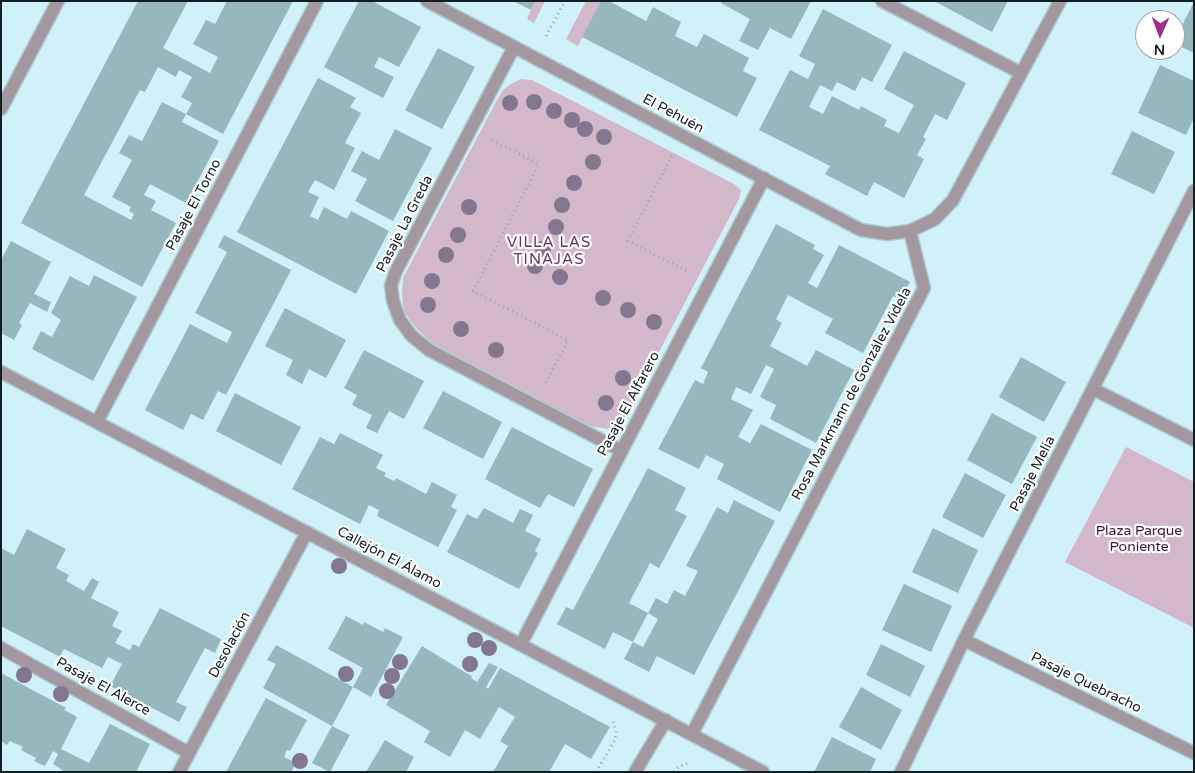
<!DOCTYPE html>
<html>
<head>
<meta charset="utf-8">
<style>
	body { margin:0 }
	#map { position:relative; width:1195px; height:773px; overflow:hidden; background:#d0f1f9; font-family:"Varela Round",sans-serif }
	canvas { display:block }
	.frame { position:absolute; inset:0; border:2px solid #121f22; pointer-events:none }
	.north { position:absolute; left:1135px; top:10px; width:50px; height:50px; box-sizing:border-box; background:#fff; border:1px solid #a0a5a7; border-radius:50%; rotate:182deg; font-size:14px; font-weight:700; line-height:20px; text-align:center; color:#121f22 }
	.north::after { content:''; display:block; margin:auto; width:18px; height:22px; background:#9e2d8a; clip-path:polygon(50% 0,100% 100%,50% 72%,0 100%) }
</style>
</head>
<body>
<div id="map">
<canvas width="1195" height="773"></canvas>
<div class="frame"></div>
<div class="north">N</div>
</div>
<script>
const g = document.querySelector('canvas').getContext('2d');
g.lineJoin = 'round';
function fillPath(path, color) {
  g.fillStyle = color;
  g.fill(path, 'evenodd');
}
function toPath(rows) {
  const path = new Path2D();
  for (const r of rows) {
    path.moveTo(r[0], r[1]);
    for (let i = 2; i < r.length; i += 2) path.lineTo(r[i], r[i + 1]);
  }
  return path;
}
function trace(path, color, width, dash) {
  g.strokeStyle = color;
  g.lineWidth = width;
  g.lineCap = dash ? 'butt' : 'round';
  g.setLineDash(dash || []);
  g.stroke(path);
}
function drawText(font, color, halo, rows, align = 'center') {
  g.font = font + ' "Varela Round",sans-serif';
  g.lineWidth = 4.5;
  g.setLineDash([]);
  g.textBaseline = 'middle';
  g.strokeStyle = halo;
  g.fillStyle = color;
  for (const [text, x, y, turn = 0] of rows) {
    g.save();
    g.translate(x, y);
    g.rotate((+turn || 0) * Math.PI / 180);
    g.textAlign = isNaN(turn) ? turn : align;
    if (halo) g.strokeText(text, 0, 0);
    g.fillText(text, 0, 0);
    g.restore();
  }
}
fillPath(toPath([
	[535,1,545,1,534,23,527,19],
	[586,1,601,1,578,46,566,39],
	[521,79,532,80,734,184,741,190,739,199,625,417,609,429,588,426,433,344,417,329,404,312,402,295,403,278,497,100,503,90,511,84],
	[1126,447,1194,482,1194,628,1065,562]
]), '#d2b8ca');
fillPath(toPath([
	[138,1,188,1,163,48,210,73,218,57,193,44,206,20,215,24,227,1,293,1,223,134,186,114,192,103,181,97,192,77,179,70,176,77,158,67,145,92,140,90,84,195,131,220,134,214,129,211,131,207,112,197,132,160,119,153,129,135,142,141,162,102,186,114,182,122,219,141,186,203,150,184,144,195,156,201,151,210,176,223,142,287,21,223],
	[359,1,372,1,421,27,399,67,379,57,374,67,394,77,383,98,324,67],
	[513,1,535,1,531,10],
	[601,1,609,1,646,21,653,7,681,22,675,36,697,47,704,34,749,58,743,71,757,78,737,117,582,37],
	[722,1,811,1,791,39,770,28,758,50,739,41,750,19,721,3],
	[934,1,1008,1,992,32],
	[1194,2,1194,53,1175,44,1175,39],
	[823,9,892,45,872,82,862,77,855,91,837,82,832,91,820,85,809,107,823,114,832,96,859,110,861,106,887,120,884,126,899,133,914,105,884,89,904,51,966,83,947,120,935,114,923,137,926,139,917,155,924,159,904,198,874,182,867,196,825,174,830,166,759,130,790,70,808,79,815,64,799,56],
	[438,48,475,67,442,129,405,110],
	[1160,65,1194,81,1194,118,1186,135,1138,113],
	[318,78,356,98,350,107,361,113,345,143,355,148,334,190,315,180,308,192,319,197,310,216,318,220,324,207,347,219,351,211,389,231,356,294,237,232],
	[395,129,432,148,393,221,355,201,367,179,351,171,362,151,379,160],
	[1132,131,1175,152,1154,194,1111,174],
	[776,224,815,245,813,249,824,255,808,283,817,288,839,245,910,282,901,299,893,296,863,353,825,333,833,319,788,295,776,319,782,323,770,346,807,366,816,350,854,370,816,443,770,419,776,405,760,397,774,369,766,365,751,394,736,387,731,399,753,410,738,437,750,443,761,424,812,450,780,512,717,479,724,464,706,455,699,469,658,449,695,380,703,384,708,372,701,368],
	[224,235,291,270,226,395,218,391,203,420,191,414,183,430,145,410,190,324,227,343,232,332,195,313,227,252,218,247],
	[11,241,51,262,34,294,51,302,47,312,30,303,19,323,22,325,14,340,1,333,1,260],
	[94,275,137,297,93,381,32,349,41,331,52,337,61,320,51,313,70,276,89,286],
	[285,308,346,340,326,378,309,369,302,384,286,375,293,360,265,346],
	[364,350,424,381,404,419,389,411,377,433,366,428,372,415,352,405,357,395,344,388],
	[1021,357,1066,382,1044,422,999,397],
	[443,391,502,422,483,459,423,428],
	[235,393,301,427,281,465,216,431],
	[992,413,1037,437,1012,484,967,460],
	[512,427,593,469,574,507,548,494,540,508,485,479],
	[340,433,383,455,376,468,386,473,384,476,394,481,396,478,426,494,432,482,457,495,451,507,457,510,438,547,377,516,379,510,369,505,360,524,292,489,320,437,334,444],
	[648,468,686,488,675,510,687,516,659,568,650,563,629,603,648,613,633,642,613,632,605,649,557,624,566,607,573,610],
	[965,473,1006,495,983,538,942,517],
	[734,500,775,521,694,675,657,656,649,672,624,659,633,642,643,647,658,619,648,613,656,598,667,604,674,590,685,596,698,571,686,566,717,507,728,513],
	[484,508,513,523,520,509,533,515,525,531,541,539,535,551,538,553,519,589,447,552,467,514,477,519],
	[933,528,978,550,958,593,912,572],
	[27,529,66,549,56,568,69,575,66,581,84,591,92,578,99,582,91,598,119,612,112,626,122,631,115,643,130,650,133,644,139,647,160,608,221,639,215,653,205,648,176,702,187,707,179,722,110,686,122,664,108,657,102,668,64,649,60,657,1,626,1,548,14,555],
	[904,584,952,606,931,652,882,630],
	[346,616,363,625,364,622,383,632,385,628,403,637,371,697,353,687,363,668,328,649],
	[881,644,925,666,910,697,866,675],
	[276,645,353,687,332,726,350,735,330,772,312,763,332,726,263,688,276,664,267,660],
	[422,646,466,673,472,676,471,678,477,682,489,663,498,667,486,687,488,689,500,668,610,727,591,759,565,744,549,772,493,772,508,746,500,741,515,717,499,707,480,739,465,730,450,757,424,742,430,731,386,705],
	[1,673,66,708,64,710,77,717,61,749,89,763,110,724,150,744,136,772,65,772,53,764,58,754,53,751,45,766,34,761,36,758,21,750,23,747,10,741,7,745,1,741],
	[861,687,902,710,881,750,839,727],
	[266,698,307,720,290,751,287,750,284,757,296,763,291,772,226,772],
	[832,737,876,759,870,772,814,772],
	[385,740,414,757,406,772,366,772]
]), '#96b7be');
const minor = toPath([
	[427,1,861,230,887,234,910,231],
	[882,1,1021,73],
	[514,47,396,271,391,285,393,301,400,320,411,335,429,350,622,451],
	[1,109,58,1],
	[1,372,763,772],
	[1093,389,1194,440],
	[97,422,317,1],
	[964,640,1194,753],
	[521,644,764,178],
	[1,648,189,753],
	[692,734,924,288,910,231,935,219,953,200,1060,1],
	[179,772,307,532],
	[635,772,666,720],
	[901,772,964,640,1194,191]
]);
trace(minor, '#aecbd2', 15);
trace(toPath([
	[546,36,565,1],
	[492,140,539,164,473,291,568,340,546,383],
	[672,156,628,241,687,271],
	[596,772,615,740,616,731,613,721],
	[674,772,680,766,691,762]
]), '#90abb1', 3, [1, 4]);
trace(minor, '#a398a0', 12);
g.fillStyle = '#82778f';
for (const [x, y] of [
	[534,102],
	[510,103],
	[554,111],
	[572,120],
	[585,129],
	[604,137],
	[593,162],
	[574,183],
	[562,205],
	[469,207],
	[556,227],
	[458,235],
	[543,249],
	[446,255],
	[535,266],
	[560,277],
	[432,281],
	[603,298],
	[428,305],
	[628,310],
	[654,322],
	[461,329],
	[496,350],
	[623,378],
	[606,403],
	[339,566],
	[475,640],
	[489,648],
	[400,662],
	[470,664],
	[346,674],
	[24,675],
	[392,676],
	[387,691],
	[61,694],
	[300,761]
]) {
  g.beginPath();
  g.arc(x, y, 8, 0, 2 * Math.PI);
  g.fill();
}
drawText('14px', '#121f22', '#fff', [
	["El Pehuén",673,114,28],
	["Pasaje El Torno",194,205,-62],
	["Pasaje La Greda",405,224,-63],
	["Rosa Markmann de González Videla",852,394,-62],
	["Pasaje El Alfarero",629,404,-62],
	["Pasaje Melia",1033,474,-63],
	["Callejón El Álamo",389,558,28],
	["Desolación",230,645,-62],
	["Pasaje Quebracho",1086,683,26],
	["Pasaje El Alerce",103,687,29]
]);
drawText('14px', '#421339', '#fff', [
	["Plaza Parque",1139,531],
	["Poniente",1139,547]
]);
g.letterSpacing = '1px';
drawText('15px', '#69315d', '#fff', [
	["VILLA LAS",549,243],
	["TINAJAS",549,260]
]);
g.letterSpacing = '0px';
</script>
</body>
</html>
